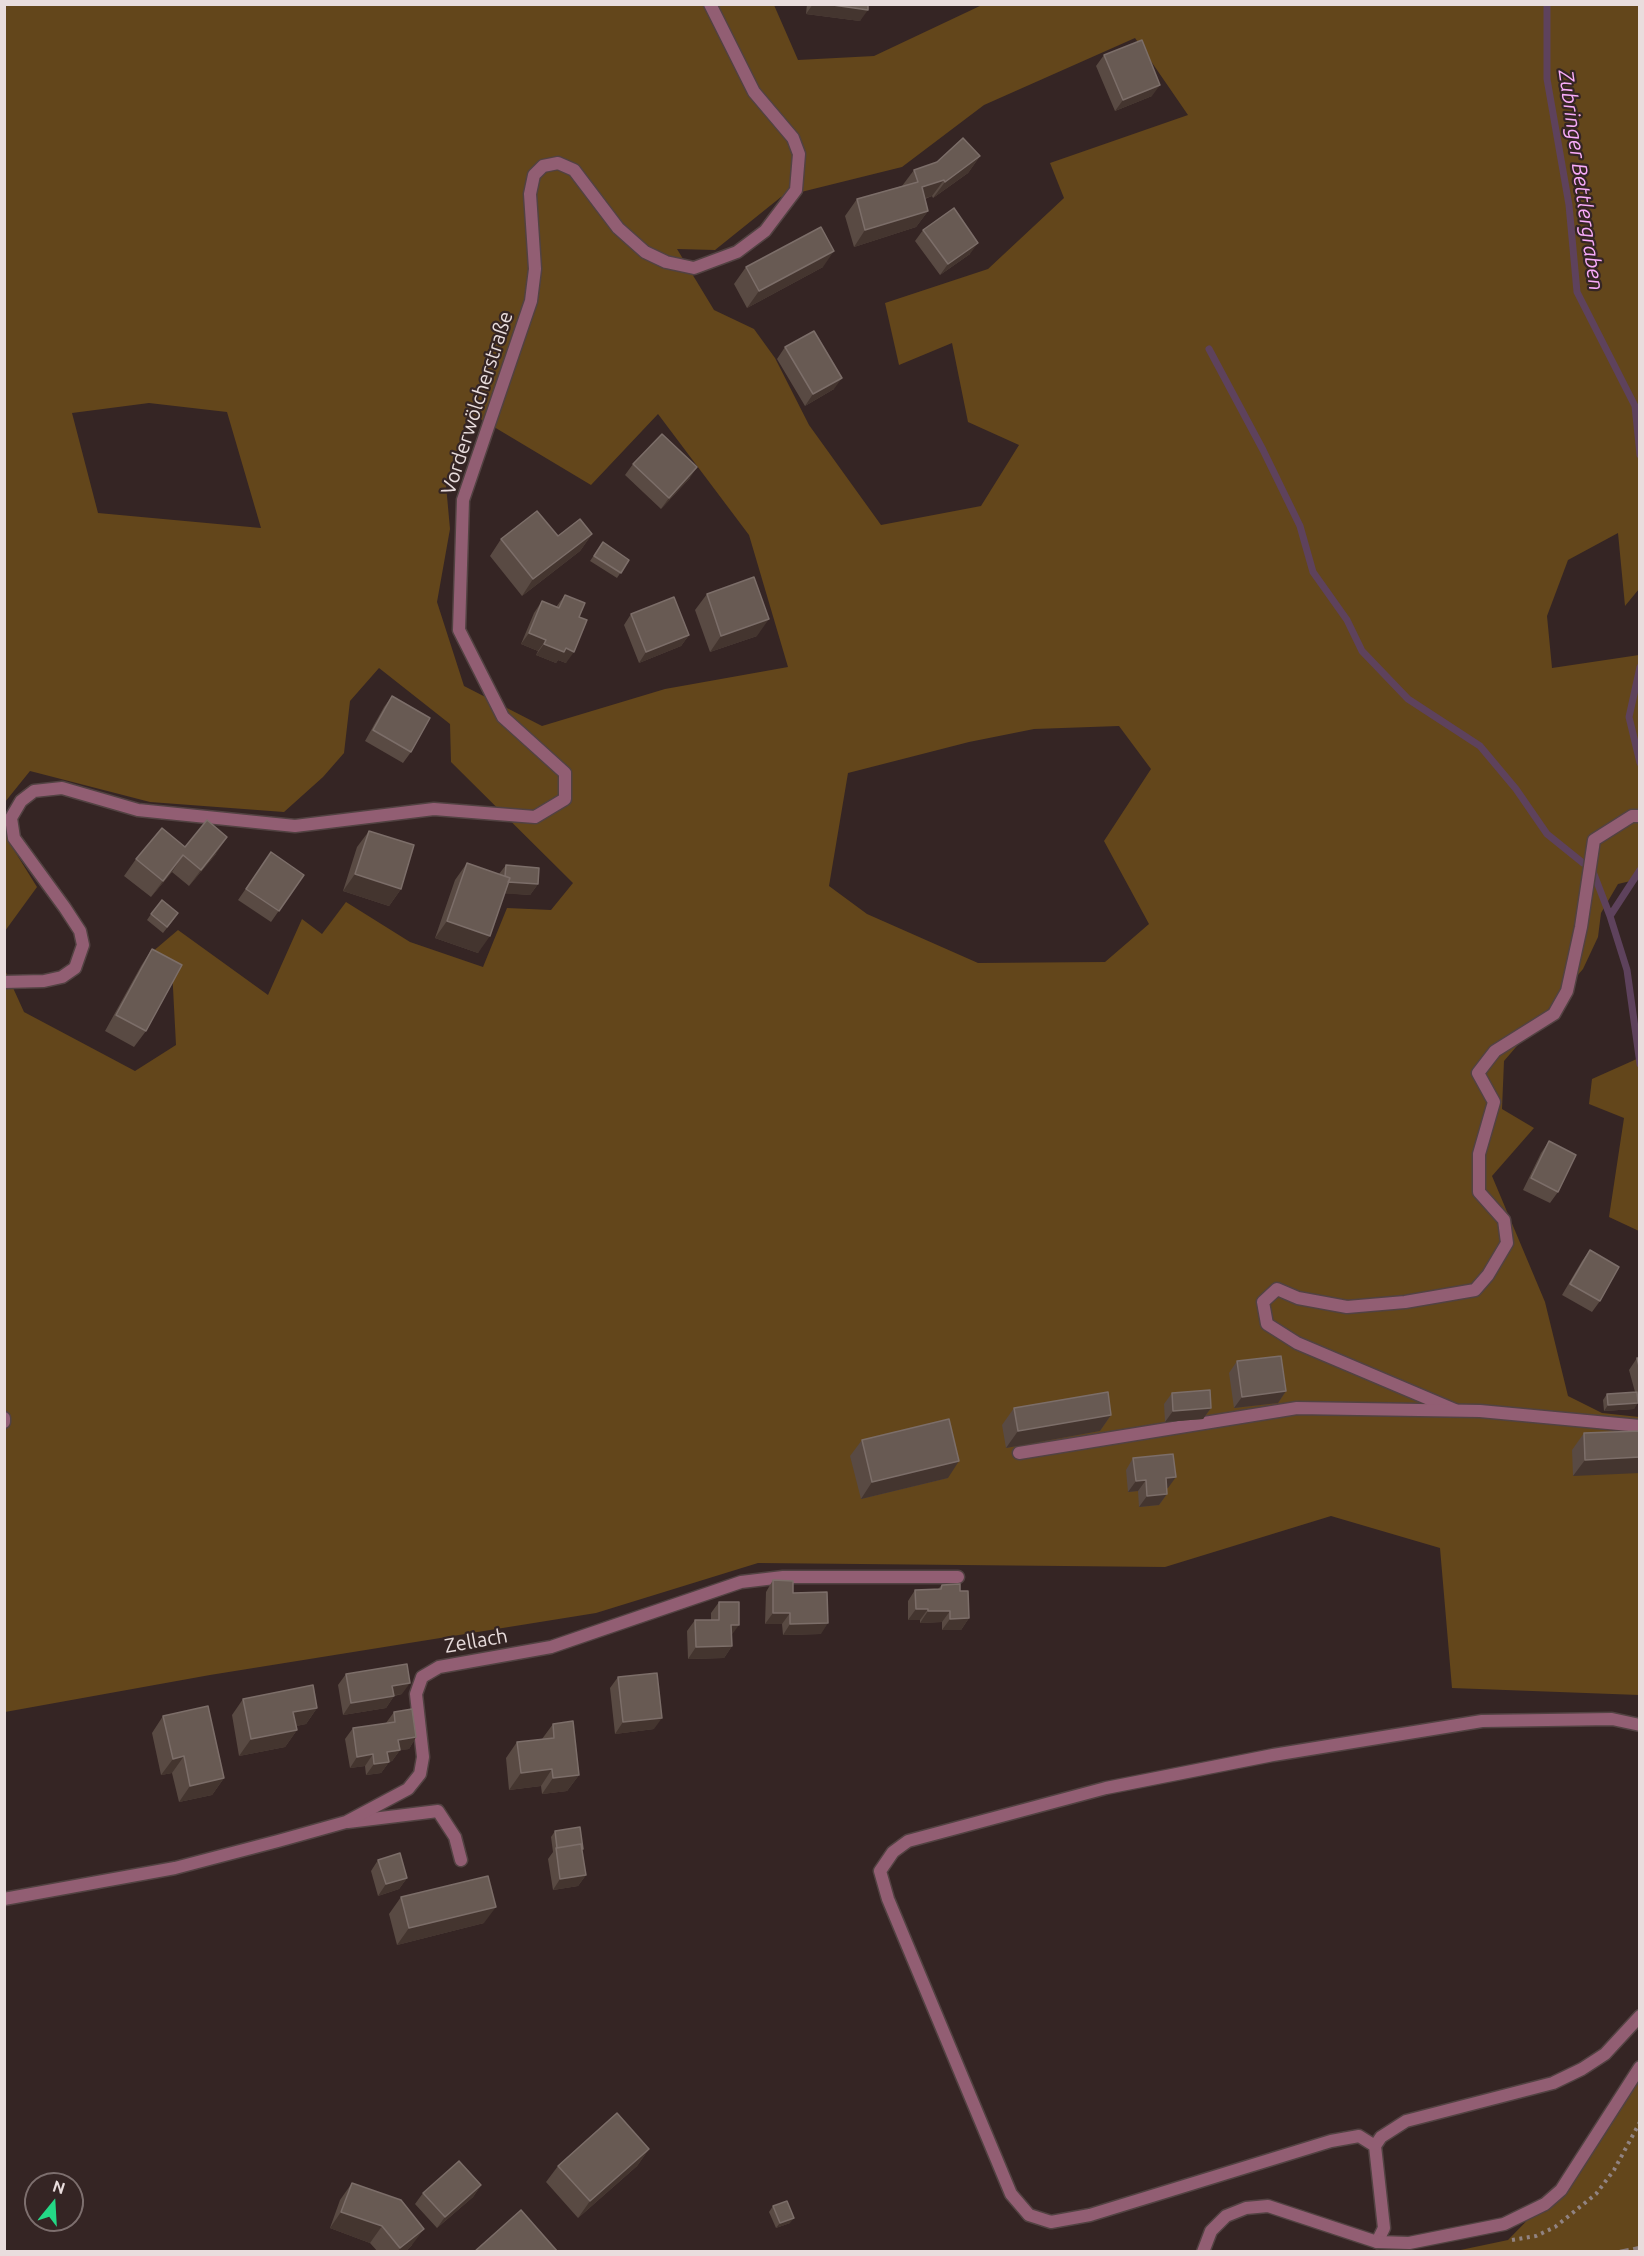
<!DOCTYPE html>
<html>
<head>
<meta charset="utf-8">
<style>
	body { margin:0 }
	#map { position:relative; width:1644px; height:2256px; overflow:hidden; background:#352524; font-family:Ubuntu,sans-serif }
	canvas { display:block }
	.frame { position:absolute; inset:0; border:6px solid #e9dddd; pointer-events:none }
	.north { position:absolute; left:24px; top:2172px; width:60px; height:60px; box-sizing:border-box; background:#352524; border:2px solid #7d6f6e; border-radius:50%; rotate:18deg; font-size:16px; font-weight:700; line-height:24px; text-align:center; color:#e9dddd }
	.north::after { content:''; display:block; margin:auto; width:21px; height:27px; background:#24d886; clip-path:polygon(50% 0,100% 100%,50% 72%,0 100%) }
</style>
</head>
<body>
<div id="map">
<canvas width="1644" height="2256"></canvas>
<div class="frame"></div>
<div class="north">N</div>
</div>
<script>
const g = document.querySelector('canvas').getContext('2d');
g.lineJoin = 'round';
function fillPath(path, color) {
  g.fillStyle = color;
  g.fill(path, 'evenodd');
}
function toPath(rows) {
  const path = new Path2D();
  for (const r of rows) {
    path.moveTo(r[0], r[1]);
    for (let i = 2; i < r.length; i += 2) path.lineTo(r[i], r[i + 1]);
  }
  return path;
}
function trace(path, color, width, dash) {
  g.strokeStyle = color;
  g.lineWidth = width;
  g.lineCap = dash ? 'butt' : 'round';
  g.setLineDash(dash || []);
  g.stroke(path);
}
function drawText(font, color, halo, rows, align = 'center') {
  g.font = font + ' Ubuntu,sans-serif';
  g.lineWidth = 4.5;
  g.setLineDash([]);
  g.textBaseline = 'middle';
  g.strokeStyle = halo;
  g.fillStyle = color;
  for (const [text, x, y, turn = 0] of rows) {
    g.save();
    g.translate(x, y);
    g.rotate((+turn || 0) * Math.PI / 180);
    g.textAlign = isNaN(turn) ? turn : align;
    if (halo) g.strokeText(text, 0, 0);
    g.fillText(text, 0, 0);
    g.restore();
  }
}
fillPath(toPath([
	[5,5,774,5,798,60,874,56,982,5,1639,5,1639,589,1625,606,1618,533,1568,560,1547,616,1552,668,1639,655,1639,879,1618,884,1601,913,1598,937,1583,969,1504,1061,1502,1109,1534,1128,1492,1176,1545,1302,1568,1396,1602,1413,1639,1417,1639,1695,1452,1688,1440,1548,1331,1516,1165,1567,758,1563,596,1613,210,1675,5,1712,4,968,24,1012,135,1071,176,1045,172,969,151,953,178,930,268,995,302,919,322,934,346,902,410,942,483,967,507,908,551,910,573,883,451,762,450,724,379,668,350,701,344,753,323,777,284,812,150,802,30,771,5,802],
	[1135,38,1188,115,1050,163,1064,198,988,269,885,303,899,365,952,343,968,422,1019,445,981,506,881,525,809,425,775,358,754,329,714,310,677,249,715,250,781,197,902,167,984,105],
	[149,403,227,412,261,528,98,513,72,413],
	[469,412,591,485,658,414,749,535,788,667,665,689,542,726,464,686,437,602,450,529,446,485],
	[1119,726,1151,769,1104,841,1149,924,1105,962,978,963,867,914,829,886,848,773,969,742,1034,729],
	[4,807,9,842,37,887,5,931],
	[1639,1058,1639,1231,1609,1217,1624,1118,1589,1104,1592,1079],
	[1639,2062,1639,2251,1451,2252,1508,2240,1588,2158]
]), '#63461b');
trace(toPath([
	[1547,4,1547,79,1569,205,1577,292,1635,406,1640,455],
	[1209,349,1263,450,1300,526,1313,572,1347,620,1362,651,1408,699,1480,746,1516,789,1547,834,1583,863],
	[1640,667,1629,717,1640,763],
	[1592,869,1610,916],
	[1640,870,1610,916,1627,970,1640,1064]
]), '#5e425c', 7);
const service = toPath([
	[1455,1410,1297,1343,1267,1324,1263,1302,1277,1289,1298,1298,1347,1307,1405,1302,1475,1290,1488,1275,1507,1243,1504,1220,1479,1192,1479,1154,1494,1102,1478,1073,1495,1051,1554,1014,1567,991,1581,927,1594,840,1632,816,1640,816],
	[348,1822,438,1811,455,1837,461,1860],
	[1375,2146,1359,2136,1331,2141,1090,2215,1051,2222,1029,2215,1011,2194,888,1899,880,1871,893,1852,908,1841,1106,1788,1273,1755,1482,1721,1612,1719,1640,1725],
	[1377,2242,1384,2228,1375,2146,1381,2137,1406,2121,1553,2083,1582,2069,1605,2054,1640,2016]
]);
const minor = toPath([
	[4,982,44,981,62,977,75,968,83,945,80,931,65,908,14,838,11,818,21,801,34,791,62,788,138,810,295,826,434,809,535,817,565,799,565,773,503,717,459,630,463,500,531,301,535,269,530,194,534,175,543,166,558,163,574,170,618,228,645,252,666,262,694,268,737,252,765,231,796,190,799,154,793,138,754,92,710,4],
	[4,1418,4,1422],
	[1019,1453,1297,1408,1480,1411,1640,1426],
	[4,1899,175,1868,278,1841,346,1822,408,1789,420,1774,423,1757,416,1694,422,1677,439,1667,551,1647,741,1582,783,1577,958,1577],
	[1203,2252,1211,2231,1226,2216,1246,2208,1268,2206,1377,2242,1409,2243,1504,2224,1545,2204,1561,2190,1640,2067]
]);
trace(service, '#524242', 15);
trace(minor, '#524242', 15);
trace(toPath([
	[1512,2240,1536,2236,1555,2227,1596,2194,1614,2170,1640,2122]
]), '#918382', 4, [3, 4.5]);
trace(service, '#925e73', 12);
trace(minor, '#925e73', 12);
trace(toPath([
	[1620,2252,1640,2248]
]), '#8a7c7c', 4.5, [9, 4.5]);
fillPath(toPath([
	[807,4,868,4,860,21,806,14],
	[1104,55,1152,96,1115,111,1096,66],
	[980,156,968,173,933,198,932,196,925,199,928,211,916,227,854,247,845,216,857,199,902,186,914,170],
	[923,230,970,254,940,275,915,241],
	[746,267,823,267,747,308,734,284],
	[785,347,834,389,805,406,777,359],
	[633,464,690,478,661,509,625,475],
	[592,534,580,551,522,596,490,556,501,539],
	[603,542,629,560,617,578,590,561],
	[707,594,757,636,710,652,695,610],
	[565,595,579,617,566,663,558,660,556,663,536,655,538,651,521,644,534,613,542,601,556,607],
	[631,614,689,635,681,646,639,663,624,625],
	[392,696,411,752,403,763,365,741,384,707],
	[369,831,401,889,389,906,343,891,357,847],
	[185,847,216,854,189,886,172,872,151,897,124,876,136,859],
	[271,852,304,875,271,922,238,900],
	[467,863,499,874,506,865,538,884,530,895,504,893,478,953,435,938,455,880],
	[151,914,174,919,163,933,147,920],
	[152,949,146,1031,134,1047,105,1031,141,966],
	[1549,1141,1558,1192,1550,1203,1523,1190,1541,1153],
	[1590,1250,1600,1301,1592,1312,1562,1295,1582,1261],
	[1637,1358,1640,1358,1640,1398,1638,1398,1634,1409,1604,1411,1603,1400,1607,1394,1635,1392,1629,1370],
	[1237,1361,1286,1391,1278,1403,1234,1408,1229,1373],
	[1172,1393,1211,1408,1203,1419,1165,1422,1164,1404],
	[1014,1408,1111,1415,1100,1431,1006,1448,1002,1425],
	[1640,1431,1573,1476,1572,1450,1584,1433],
	[862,1440,948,1478,861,1499,850,1456],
	[1133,1458,1168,1488,1166,1488,1167,1494,1159,1505,1139,1507,1138,1491,1128,1492,1126,1470],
	[773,1580,793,1593,821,1634,783,1635,782,1624,765,1624,766,1592],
	[942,1585,960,1591,969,1618,961,1630,942,1630,942,1622,920,1623,920,1620,908,1620,908,1601,915,1590,938,1589],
	[719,1602,731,1636,732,1646,724,1658,688,1659,687,1631,695,1620,711,1620,711,1613],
	[346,1674,402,1694,394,1696,386,1708,343,1715,338,1685],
	[618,1677,654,1729,615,1734,610,1688],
	[243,1699,317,1708,306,1724,296,1726,297,1730,285,1747,239,1756,232,1715],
	[394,1712,416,1737,409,1749,400,1750,392,1761,389,1762,381,1773,366,1775,365,1766,350,1768,345,1739,353,1728,386,1723],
	[163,1716,224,1778,212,1795,179,1802,172,1773,161,1775,152,1733],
	[553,1724,579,1775,567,1791,542,1794,541,1786,509,1790,506,1758,517,1742,542,1739],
	[555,1831,583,1849,582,1850,586,1875,578,1886,553,1890,548,1859,553,1852,551,1837],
	[378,1860,407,1878,399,1889,378,1896,371,1871],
	[401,1897,484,1923,397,1945,389,1914],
	[649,2149,637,2166,578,2218,546,2182,558,2166],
	[352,2183,412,2245,405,2252,378,2252,370,2243,330,2228,340,2200],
	[481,2185,473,2197,437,2228,415,2204,423,2193],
	[773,2206,790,2223,776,2228,769,2212]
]), '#594a43');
fillPath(toPath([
	[813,4,826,4,868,10,860,21,806,14],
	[1160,85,1152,96,1115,111,1123,100],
	[980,156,968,173,933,198,945,182],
	[944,180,932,196,910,203,922,187],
	[928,211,916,227,854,247,865,230],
	[978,243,970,254,940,275,948,264],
	[834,251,823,267,747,308,759,291],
	[842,378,834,389,805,406,813,394],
	[697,467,690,478,661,509,669,498],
	[592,534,580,551,522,596,533,579],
	[769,619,757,636,710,652,721,636],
	[529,633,546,640,538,651,521,644],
	[689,635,681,646,639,663,646,652],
	[544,644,566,648,574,652,566,663,558,660,556,663,536,655],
	[227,837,216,854,189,886,201,870],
	[183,855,172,872,151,897,163,881],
	[355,874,401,889,389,906,343,891],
	[504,881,538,884,530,895,496,893],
	[447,921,490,936,478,953,435,938],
	[1286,1391,1278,1403,1234,1408,1242,1397],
	[1638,1403,1634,1409,1604,1411,1608,1405],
	[1211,1408,1203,1419,1165,1422,1173,1411],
	[1111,1415,1100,1431,1006,1448,1018,1431],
	[1640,1457,1640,1473,1573,1476,1585,1460],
	[959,1461,948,1478,861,1499,872,1482],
	[1176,1477,1168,1488,1158,1489,1166,1478],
	[1146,1480,1138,1491,1128,1492,1136,1481],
	[1167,1494,1159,1505,1139,1507,1147,1496],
	[916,1609,928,1609,920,1620,908,1620],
	[928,1611,950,1611,942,1622,920,1623],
	[773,1613,790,1613,782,1624,765,1624],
	[969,1618,961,1630,942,1630,950,1619],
	[828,1623,821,1634,783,1635,790,1624],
	[731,1625,739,1625,731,1636],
	[732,1646,724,1658,688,1659,696,1647],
	[410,1683,402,1694,384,1697,392,1686],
	[394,1696,386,1708,343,1715,351,1703],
	[317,1708,306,1724,282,1729,293,1712],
	[662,1718,654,1729,615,1734,623,1722],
	[297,1730,285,1747,239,1756,251,1739],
	[416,1737,409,1749,391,1752,398,1740],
	[400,1750,392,1761,383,1763,389,1762,381,1773,366,1775,374,1764,387,1752],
	[373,1754,365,1766,350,1768,357,1757],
	[184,1756,172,1773,161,1775,173,1759],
	[552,1769,541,1786,509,1790,521,1773],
	[579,1775,567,1791,542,1794,553,1778],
	[224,1778,212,1795,179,1802,190,1786],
	[586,1875,578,1886,553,1890,560,1879],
	[407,1878,399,1889,378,1896,386,1884],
	[496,1907,484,1923,397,1945,409,1928],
	[649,2149,637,2166,578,2218,590,2201],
	[481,2185,473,2197,437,2228,445,2217],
	[341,2212,382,2226,370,2243,330,2228],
	[794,2218,790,2223,776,2228,780,2223],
	[424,2229,412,2245,405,2252,398,2252,400,2248]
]), '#44352f');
const building = toPath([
	[826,4,868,4,868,10,826,4],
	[1142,40,1160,85,1123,100,1104,55,1142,40],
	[963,138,980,156,945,182,944,180,922,187,928,211,865,230,857,199,918,182,914,170,937,162,963,138],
	[954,208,978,243,948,264,923,230,954,208],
	[821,227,834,251,759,291,746,267,821,227],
	[814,331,842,378,813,394,785,347,814,331],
	[662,434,697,467,669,498,633,464,662,434],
	[537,511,558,536,580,519,592,534,533,579,501,539,537,511],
	[603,542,629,560,621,573,594,556,603,542],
	[754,577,769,619,721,636,707,594,754,577],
	[565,595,585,603,579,617,587,620,574,652,566,648,564,652,544,644,546,640,529,633,542,601,559,608,565,595],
	[674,597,689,635,646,652,631,614,674,597],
	[392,696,430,718,411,752,373,730,392,696],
	[207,820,227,837,201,870,183,855,163,881,136,859,162,828,185,847,207,820],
	[369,831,414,845,401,889,355,874,369,831],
	[271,852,304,875,279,911,246,889,271,852],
	[467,863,510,878,490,936,447,921,467,863],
	[506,865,539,868,538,884,508,882,510,878,505,876,506,865],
	[162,900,178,913,167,927,151,914,162,900],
	[152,949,182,965,146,1031,116,1015,152,949],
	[1549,1141,1576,1155,1558,1192,1531,1178,1549,1141],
	[1590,1250,1619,1267,1600,1301,1570,1284,1590,1250],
	[1281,1356,1286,1391,1242,1397,1237,1361,1281,1356],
	[1637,1358,1640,1358,1640,1370,1637,1358],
	[1210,1390,1211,1408,1173,1411,1172,1393,1210,1390],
	[1108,1392,1111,1415,1018,1431,1014,1408,1108,1392],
	[1637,1392,1638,1403,1608,1405,1607,1394,1637,1392],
	[949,1419,959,1461,872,1482,862,1440,949,1419],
	[1640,1431,1640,1457,1585,1460,1584,1433,1640,1431],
	[1173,1454,1176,1477,1166,1478,1167,1494,1147,1496,1146,1480,1136,1481,1133,1458,1173,1454],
	[773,1580,793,1581,793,1593,827,1592,828,1623,790,1624,790,1613,773,1613,773,1580],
	[960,1584,960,1591,968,1591,969,1618,950,1619,950,1611,928,1611,928,1609,916,1609,915,1590,941,1589,942,1585,960,1584],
	[719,1602,739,1602,739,1625,731,1625,732,1646,696,1647,695,1620,719,1620,719,1602],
	[407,1664,410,1683,392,1686,394,1696,351,1703,346,1674,407,1664],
	[657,1673,662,1718,623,1722,618,1677,657,1673],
	[313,1685,317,1708,293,1712,297,1730,251,1739,243,1699,313,1685],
	[208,1706,224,1778,190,1786,184,1756,173,1759,163,1716,208,1706],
	[412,1709,416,1737,398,1740,400,1750,387,1752,389,1762,374,1764,373,1754,357,1757,353,1728,395,1722,394,1712,412,1709],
	[573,1721,579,1775,553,1778,552,1769,521,1773,517,1742,554,1738,553,1724,573,1721],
	[580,1827,583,1849,582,1849,581,1844,557,1848,555,1831,580,1827],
	[581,1844,586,1875,560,1879,556,1848,581,1844],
	[400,1853,407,1878,386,1884,378,1860,400,1853],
	[488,1876,496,1907,409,1928,401,1897,488,1876],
	[617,2113,649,2149,590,2201,558,2166,617,2113],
	[459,2161,481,2185,445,2217,423,2193,459,2161],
	[352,2183,401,2200,424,2229,400,2248,382,2226,341,2212,352,2183],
	[787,2201,794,2218,780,2223,773,2206,787,2201],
	[521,2210,558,2252,474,2252,521,2210]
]);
fillPath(building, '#685a53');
trace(building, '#7c6e69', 1.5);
drawText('20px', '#e9dddd', '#352524', [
	["Vorderwölcherstraße",477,403,-72],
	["Zellach",476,1641,-10]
]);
drawText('italic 21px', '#f8abf9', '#352524', [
	["Zubringer Bettlergraben",1581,180,82]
]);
</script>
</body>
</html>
